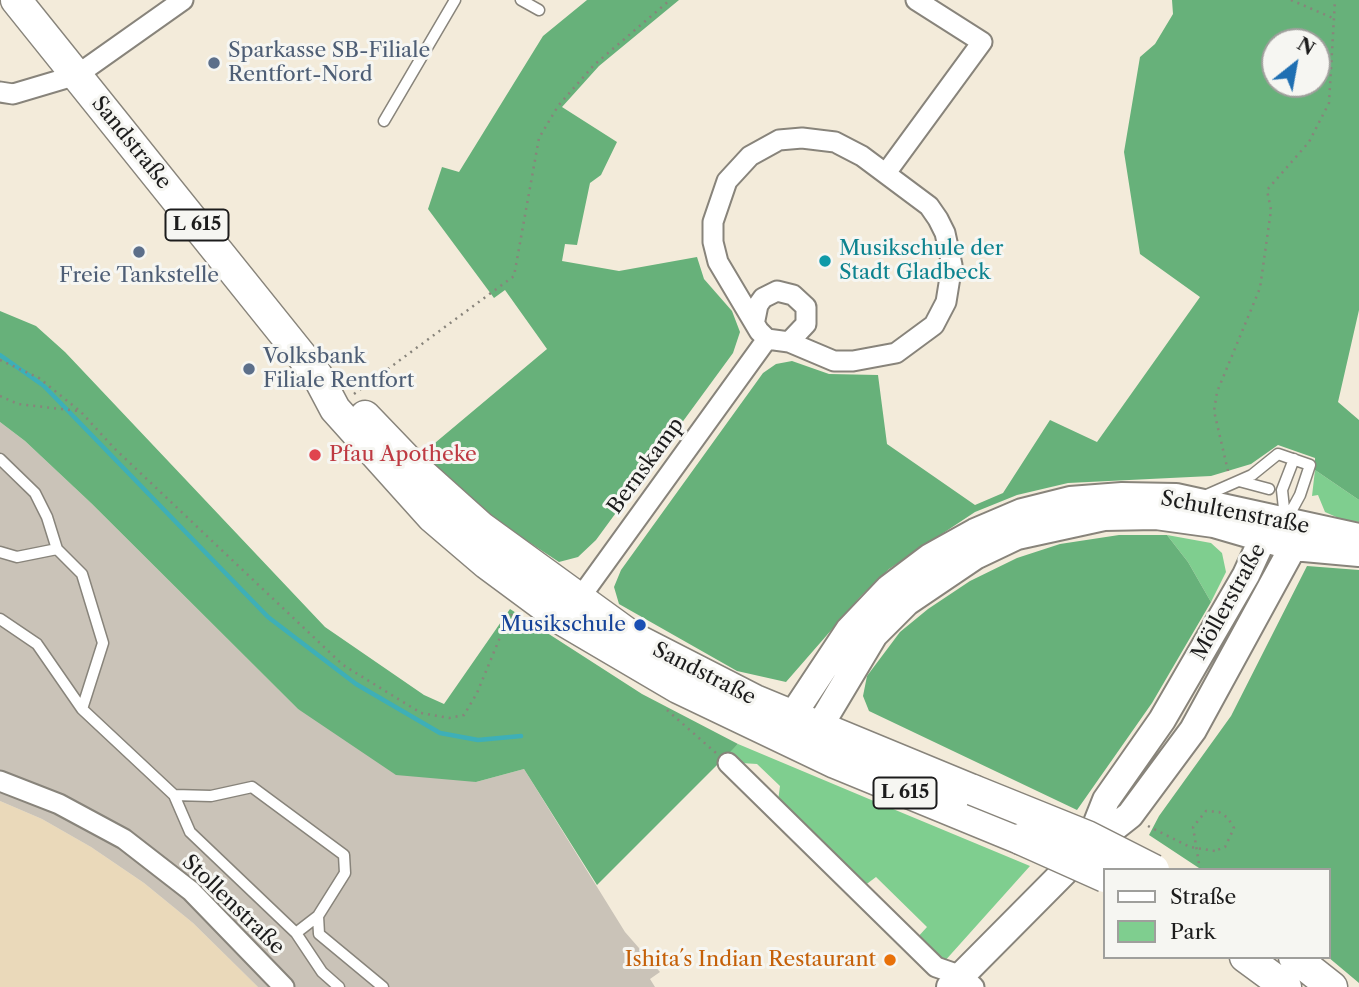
<!DOCTYPE html>
<html>
<head>
<meta charset="utf-8">
<style>
	body { margin:0 }
	#map { position:relative; width:1359px; height:987px; overflow:hidden; background:#f3ebda; font-family:"Libre Caslon Text",serif }
	canvas { display:block }
	.legend { position:absolute; left:1103px; top:868px; width:228px; height:91px; box-sizing:border-box; background:#f6f6f2; border:2px solid #9f9f9c; margin:0; padding:9px 12px; list-style:none; font-size:21px; color:#1c1c1c }
	.legend li { display:flex; align-items:center; gap:14px; height:35px }
	.legend b { width:35px; border:2px solid #9f9f9c }
	.north { position:absolute; left:1261px; top:28px; width:70px; height:70px; box-sizing:border-box; background:#f6f6f2; border:2px solid #9f9f9c; border-radius:50%; rotate:31deg; font-size:19px; font-weight:700; line-height:28px; text-align:center; color:#1c1c1c }
	.north::after { content:''; display:block; margin:auto; width:24px; height:32px; background:#1f6fb2; clip-path:polygon(50% 0,100% 100%,50% 72%,0 100%) }
</style>
</head>
<body>
<div id="map">
<canvas width="1359" height="987"></canvas>
<ul class="legend">
<li><b style="height:9px;background:#fff"></b>Straße</li>
<li><b style="height:19px;background:#7fce8f"></b>Park</li>
</ul>
<div class="north">N</div>
</div>
<script>
const g = document.querySelector('canvas').getContext('2d');
g.lineJoin = 'round';
function fillPath(path, color) {
  g.fillStyle = color;
  g.fill(path, 'evenodd');
}
function toPath(rows) {
  const path = new Path2D();
  for (const r of rows) {
    path.moveTo(r[0], r[1]);
    for (let i = 2; i < r.length; i += 2) path.lineTo(r[i], r[i + 1]);
  }
  return path;
}
function trace(path, color, width, dash) {
  g.strokeStyle = color;
  g.lineWidth = width;
  g.lineCap = dash ? 'butt' : 'round';
  g.setLineDash(dash || []);
  g.stroke(path);
}
function drawText(font, color, halo, rows, align = 'center') {
  g.font = font + ' "Libre Caslon Text",serif';
  g.lineWidth = 6;
  g.setLineDash([]);
  g.textBaseline = 'middle';
  g.strokeStyle = halo;
  g.fillStyle = color;
  for (const [text, x, y, turn = 0] of rows) {
    g.save();
    g.translate(x, y);
    g.rotate((+turn || 0) * Math.PI / 180);
    g.textAlign = isNaN(turn) ? turn : align;
    if (halo) g.strokeText(text, 0, 0);
    g.fillText(text, 0, 0);
    g.restore();
  }
}
fillPath(toPath([
	[0,801,42,819,91,847,144,883,193,923,258,987,0,987]
]), '#ead9ba');
fillPath(toPath([
	[0,422,25,441,91,503,298,709,476,782,524,769,625,932,660,972,650,979,655,987,258,987,193,923,144,883,91,847,42,819,0,801]
]), '#cac3b8');
fillPath(toPath([
	[1315,470,1359,500,1359,522,1343,520,1325,512,1318,495,1312,496],
	[1167,535,1211,543,1222,553,1226,572,1211,602,1188,562],
	[738,744,869,799,1030,866,943,963,916,939,927,927,876,877,864,886,778,801,780,786,757,764,741,763,729,752]
]), '#7fce8f');
fillPath(toPath([
	[587,0,679,0,599,66,562,107,617,142,601,175,590,183,577,245,565,244,562,261,619,271,697,257,704,279,732,311,740,332,733,353,596,540,578,557,559,562,480,510,423,453,547,349,505,290,494,298,428,209,442,167,459,172,543,36],
	[1172,0,1359,0,1359,310,1338,402,1359,420,1359,500,1315,470,1315,458,1278,445,1251,464,1211,476,1068,483,1017,495,975,512,889,569,861,596,786,682,737,671,619,604,614,587,621,570,763,373,776,364,792,361,829,374,878,375,887,444,975,505,1003,493,1050,420,1097,442,1200,297,1140,254,1124,152,1140,57,1155,44,1173,14],
	[1317,42,1317,84,1275,84,1275,42],
	[0,311,36,326,65,352,325,627,424,695,444,704,510,609,642,694,738,744,597,885,524,769,476,782,396,775,298,709,91,503,25,441,0,422],
	[1119,535,1167,535,1188,562,1211,602,1152,703,1077,810,869,711,863,696,867,676,900,632,928,609,970,581,1017,558,1060,544],
	[1307,566,1359,570,1359,983,1328,957,1329,870,1202,870,1149,835,1159,816,1231,716]
]), '#67b17a');
trace(toPath([
	[0,355,44,386,268,617,356,684,440,733,478,740,521,736]
]), '#3eafb7', 4.5);
const lane = toPath([
	[521,0,539,10],
	[384,121,455,0],
	[0,459,35,493,47,517,57,549,82,574,103,643,82,709,174,795,211,796,252,787,344,855,345,873,318,916,296,933],
	[1239,481,1269,489],
	[1202,497,1252,475,1278,454,1310,465,1300,495,1287,519],
	[1285,518,1282,490,1294,459],
	[0,552,17,557,57,549],
	[0,619,37,644,82,709],
	[174,795,190,832,296,933,322,972,339,987],
	[318,916,319,934,383,987]
]);
const street = toPath([
	[0,92,13,94,77,75,183,0],
	[886,173,982,42,916,0],
	[755,320,758,305,763,298,777,291,793,295,806,307,806,324,789,342,767,339,759,331,718,262,713,242,713,222,727,181,750,156,779,140,802,138,835,142,862,156,929,206,938,219,945,233,952,265,946,302,934,325,896,353,853,361,834,361,789,342],
	[574,606,767,339],
	[728,763,936,967,962,976,974,987],
	[0,781,59,804,124,839,191,891,284,987]
]);
const secondary = toPath([
	[1359,537,1176,497,1122,496,1070,500,1022,512,975,532,930,557,889,588,849,630,792,716,793,742,819,727,874,635,907,602,975,556,1017,536,1104,517,1156,516,1214,524,1293,547,1359,553],
	[1087,848,1106,800,1162,720,1246,575,1263,538,1278,528],
	[950,987,1087,849,1130,815,1193,730,1293,547,1289,532]
]);
const primary = toPath([
	[16,0,317,375,335,409,432,517,487,564,564,621,678,688,835,763,1020,839],
	[365,416,413,466,481,527,634,638,755,700,973,790],
	[1245,957,1286,987],
	[1294,957,1332,987]
]);
trace(lane, '#88847b', 13);
trace(street, '#88847b', 23);
trace(secondary, '#88847b', 30);
trace(primary, '#88847b', 33);
trace(toPath([
	[1291,0,1333,18],
	[0,360,39,378,81,412,114,448,343,665,421,713,449,718,464,715,477,693,508,618,514,613],
	[354,394,514,276,539,138,558,106,594,65,670,0],
	[0,396,18,404,78,411],
	[1228,471,1214,411,1217,392,1260,288,1271,210,1267,190,1309,142,1329,103,1335,0],
	[667,710,716,753],
	[1148,826,1190,847,1215,851]
]), '#88847b', 2.5, [2, 5]);
trace(lane, '#fff', 10);
trace(street, '#fff', 19);
trace(secondary, '#fff', 26);
trace(primary, '#fff', 30);
const primaryBridge = toPath([
	[973,790,1087,836,1154,870],
	[1020,839,1105,877]
]);
trace(primaryBridge, '#88847b', 33, []);
trace(toPath([
	[1200,870,1193,827,1206,811,1219,812,1228,818,1234,828,1225,847,1215,851]
]), '#88847b', 2.5, [2, 5]);
trace(primaryBridge, '#fff', 30);
for (const [x, y, r, color] of [
	[214,63,7,"#5c6f8a"],
	[139,252,7,"#5c6f8a"],
	[825,261,7,"#0f9aa8"],
	[249,369,7,"#5c6f8a"],
	[315,455,7,"#e0444e"],
	[640,625,7,"#1a4fb4"],
	[890,960,7,"#e8710a"]
]) {
  const dot = new Path2D();
  dot.arc(x, y, r, 0, 2 * Math.PI);
  g.fillStyle = color;
  g.fill(dot);
  trace(dot, '#f6f6f2', 2.5);
}
for (const [x, y, w] of [
	[197,225,63],
	[905,793,63]
]) {
  const box = new Path2D();
  box.roundRect(x - w / 2, y - 15.5, w, 31, 5);
  g.fillStyle = '#f6f6f2';
  g.fill(box);
  trace(box, '#1c1c1c', 2);
}
drawText('bold 19px', '#1c1c1c', null, [
	["L 615",197,225],
	["L 615",905,793]
]);
drawText('21px', '#4e5e75', '#f6f6f2', [
	["Sparkasse SB-Filiale",228,51],
	["Rentfort-Nord",228,75],
	["Freie Tankstelle",139,276,"center"],
	["Volksbank",263,357],
	["Filiale Rentfort",263,381]
], 'left');
drawText('21px', '#1c1c1c', '#f6f6f2', [
	["Sandstraße",131,143,51],
	["Bernskamp",646,466,-54],
	["Schultenstraße",1235,513,11],
	["Möllerstraße",1229,602,-61],
	["Sandstraße",704,674,27],
	["Stollenstraße",233,905,44]
]);
drawText('21px', '#0d838f', '#f6f6f2', [
	["Musikschule der",839,249],
	["Stadt Gladbeck",839,273]
], 'left');
drawText('21px', '#be3a42', '#f6f6f2', [
	["Pfau Apotheke",329,455]
], 'left');
drawText('21px', '#164399', '#f6f6f2', [
	["Musikschule",626,625]
], 'right');
drawText('21px', '#c56008', '#f6f6f2', [
	["Ishita´s Indian Restaurant",876,960]
], 'right');
</script>
</body>
</html>
